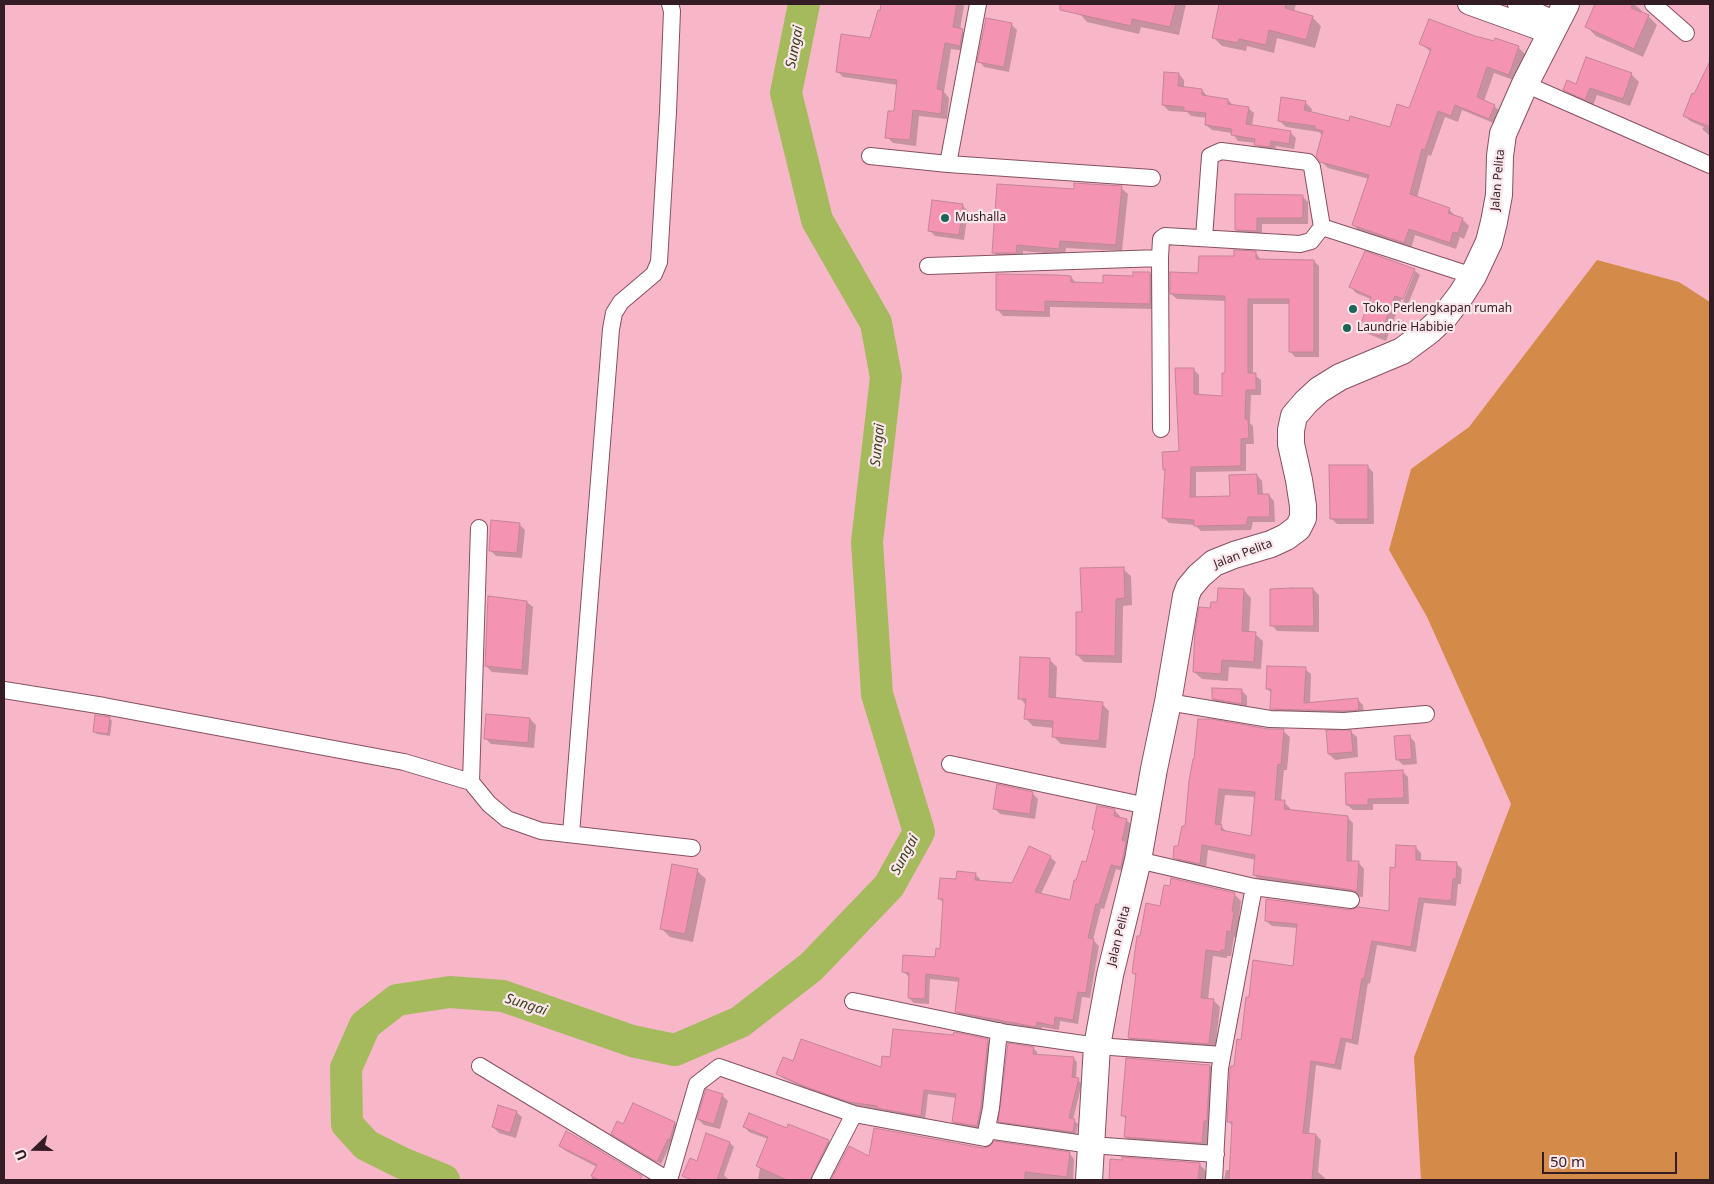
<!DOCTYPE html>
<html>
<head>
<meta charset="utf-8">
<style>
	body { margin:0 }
	#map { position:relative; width:1714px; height:1184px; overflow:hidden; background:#f8b7c9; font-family:"Noto Sans",sans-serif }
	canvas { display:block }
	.frame { position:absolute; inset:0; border:5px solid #341c24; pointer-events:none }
	.north { position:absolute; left:10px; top:1124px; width:50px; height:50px; -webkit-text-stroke:4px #fbe6eb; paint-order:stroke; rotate:248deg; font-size:14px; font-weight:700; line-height:20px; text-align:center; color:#341c24 }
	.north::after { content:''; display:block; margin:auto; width:18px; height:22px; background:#341c24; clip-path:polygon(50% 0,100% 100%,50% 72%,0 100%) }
	.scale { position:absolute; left:1542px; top:1152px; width:135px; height:22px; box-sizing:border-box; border:2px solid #341c24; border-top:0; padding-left:6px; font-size:15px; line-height:18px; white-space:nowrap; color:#341c24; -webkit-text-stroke:4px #fbe6eb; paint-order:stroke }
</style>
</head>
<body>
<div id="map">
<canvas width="1714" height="1184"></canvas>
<div class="frame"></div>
<div class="north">U</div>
<div class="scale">50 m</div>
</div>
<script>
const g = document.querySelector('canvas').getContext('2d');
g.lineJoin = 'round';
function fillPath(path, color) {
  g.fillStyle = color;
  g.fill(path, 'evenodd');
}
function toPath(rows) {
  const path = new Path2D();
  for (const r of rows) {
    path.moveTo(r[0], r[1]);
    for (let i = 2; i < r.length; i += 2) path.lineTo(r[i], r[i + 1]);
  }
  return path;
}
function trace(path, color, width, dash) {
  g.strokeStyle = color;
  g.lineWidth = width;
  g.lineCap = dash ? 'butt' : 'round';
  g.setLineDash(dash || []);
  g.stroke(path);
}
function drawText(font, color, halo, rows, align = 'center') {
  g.font = font + ' "Noto Sans",sans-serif';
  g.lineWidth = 4.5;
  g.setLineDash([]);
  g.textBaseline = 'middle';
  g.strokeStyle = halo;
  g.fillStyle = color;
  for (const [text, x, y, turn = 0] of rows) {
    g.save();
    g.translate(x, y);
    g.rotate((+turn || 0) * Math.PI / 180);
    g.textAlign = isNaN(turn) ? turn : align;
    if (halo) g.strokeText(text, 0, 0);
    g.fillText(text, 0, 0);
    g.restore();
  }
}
fillPath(toPath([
	[1597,260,1679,282,1710,302,1710,1180,1421,1180,1414,1057,1511,804,1427,617,1389,550,1411,469,1469,427]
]), '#d48a49');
fillPath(toPath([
	[883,4,962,4,964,6,960,30,969,36,966,51,951,49,944,92,949,98,947,119,919,116,916,146,893,143,887,137,895,113,898,85,843,77,837,71,871,39],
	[1081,4,1186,4,1179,35,1141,27,1139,34,1087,22,1079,13],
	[1221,4,1296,4,1294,12,1312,17,1321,26,1315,48,1277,38,1274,53,1247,46,1246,51,1222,46,1214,38],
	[1597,4,1619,5,1620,4,1634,4,1642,11,1641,14,1648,16,1657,25,1643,57,1596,36,1587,27],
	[1011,24,1017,30,1009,72,984,67,979,61],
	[1474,37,1518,47,1525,54,1516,81,1494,73,1484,101,1494,106,1501,112,1496,124,1462,110,1458,122,1445,117,1431,156,1428,155,1417,198,1449,209,1455,216,1462,219,1469,226,1464,239,1460,237,1456,249,1415,235,1411,249,1360,232,1354,225,1369,179,1328,168,1321,161,1323,136,1319,132,1286,127,1279,120,1305,102,1312,109,1311,113,1350,123,1390,128,1410,110,1431,52,1421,44],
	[1710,64,1710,136,1702,129,1704,127,1690,121,1684,115],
	[1179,74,1184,80,1184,88,1202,90,1208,97,1228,100,1234,106,1248,108,1254,113,1252,126,1290,132,1296,138,1294,149,1276,146,1275,152,1261,150,1256,143,1238,141,1232,133,1212,130,1206,125,1207,118,1191,116,1187,112,1169,111,1163,105],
	[1631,74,1639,82,1630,106,1597,95,1593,106,1572,97,1565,89],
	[1121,188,1128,194,1122,251,1066,248,1065,255,1023,251,1023,259,1000,259,993,252,1075,191],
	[1237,195,1302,196,1308,202,1308,224,1262,224,1262,237,1241,235,1236,230],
	[962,205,968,211,964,240,935,236,930,231],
	[1256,253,1261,260,1314,261,1319,266,1319,357,1295,357,1290,351,1290,304,1253,304,1253,374,1261,380,1261,395,1251,395,1250,423,1253,426,1254,444,1246,444,1246,471,1196,472,1196,498,1231,497,1257,475,1262,481,1263,495,1269,495,1274,501,1275,522,1253,522,1251,530,1201,531,1195,525,1169,523,1163,517,1167,471,1164,469,1180,452,1193,369,1199,375,1199,396,1223,397,1226,374,1226,301,1177,299,1171,294,1200,274,1235,258],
	[1414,270,1420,275,1408,304,1403,302,1415,271,1412,271,1386,341,1366,333,1360,327,1371,299,1356,293,1351,287],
	[1150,273,1155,279,1155,309,1050,307,1050,317,1003,316,998,310,1071,277,1077,284,1105,284],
	[1367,466,1373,472,1374,524,1337,524,1331,518],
	[519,524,525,530,522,558,496,556,490,550],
	[1123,569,1131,576,1132,605,1123,606,1122,663,1084,662,1077,655,1083,613],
	[1313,589,1319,595,1319,632,1277,631,1272,625],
	[1244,590,1251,598,1249,633,1255,634,1263,641,1261,669,1229,667,1228,681,1202,679,1194,672,1219,604],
	[527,602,533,607,528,675,492,672,486,666],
	[1050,660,1057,667,1056,699,1102,704,1109,711,1106,748,1061,744,1053,736,1054,728,1033,726,1026,719,1026,705,1020,698],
	[1305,669,1311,674,1310,704,1357,699,1363,705,1364,715,1277,714,1272,708,1272,693,1267,689],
	[1242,691,1247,696,1247,709,1219,704,1213,699],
	[109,718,112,721,110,736,97,734,95,732],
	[530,719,536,725,534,748,491,744,485,738],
	[1268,730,1283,731,1290,737,1287,770,1284,770,1281,801,1284,802,1290,808,1290,811,1347,817,1353,823,1352,862,1358,862,1364,869,1363,897,1260,881,1254,875,1256,860,1208,850,1206,869,1181,864,1175,857,1186,828],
	[1225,795,1256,797,1252,838,1228,833,1221,826],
	[1351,732,1357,737,1358,757,1335,760,1329,754],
	[1409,736,1415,742,1417,764,1403,765,1398,760],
	[1402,771,1408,777,1409,804,1373,804,1373,810,1353,810,1347,805],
	[1032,793,1038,799,1035,819,1000,814,995,809],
	[1115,811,1120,816,1119,818,1126,820,1132,825,1127,845,1131,848,1126,872,1116,869,1104,909,1101,908,1093,940,1099,946,1090,998,1082,997,1078,1024,1060,1021,1059,1030,1042,1027,1041,1032,962,1017,957,1012,960,982,930,979,929,1004,914,1003,909,998,909,977,904,972,936,958,941,950,944,903,939,899,957,881,975,874,980,879,980,882,1013,884,1050,857,1056,862,1041,894,1071,901,1087,864,1096,832,1093,829],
	[1416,848,1421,853,1421,862,1457,864,1462,869,1461,884,1458,884,1456,906,1424,903,1416,952,1377,945,1370,984,1368,983,1358,1045,1346,1042,1341,1070,1316,1065,1309,1134,1316,1135,1321,1140,1318,1172,1325,1178,1325,1180,1224,1180,1226,1170,1231,1170,1233,1126,1228,1121,1235,1068,1250,998,1295,967,1298,928,1272,926,1266,921,1350,911,1391,913,1396,869],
	[697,871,706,879,693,942,670,937,661,928],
	[1234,894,1241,901,1239,917,1241,919,1238,938,1234,937,1231,956,1227,956,1227,958,1213,956,1208,1000,1214,1001,1220,1007,1215,1050,1136,1045,1129,1038,1137,977,1133,973,1141,938,1161,907],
	[987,1040,992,1045,982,1130,958,1126,953,1121,956,1098,928,1094,925,1120,883,1112,880,1110,855,1106,812,1091,783,1078,778,1073,793,1063,883,1069,892,1058],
	[1033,1048,1037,1052,1037,1055,1073,1058,1077,1062,1076,1079,1082,1083,1073,1120,1078,1124,1076,1135,1004,1125,1000,1121],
	[1210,1066,1215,1071,1207,1148,1131,1142,1125,1137,1127,1120,1122,1115],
	[722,1095,728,1101,720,1129,704,1125,698,1119],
	[634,1105,675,1123,678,1127,674,1143,672,1142,661,1164,613,1134,624,1126],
	[516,1112,522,1117,516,1138,499,1133,493,1127],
	[789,1126,828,1141,833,1146,816,1180,758,1180,760,1168,758,1166,768,1139,749,1132,745,1127,788,1129],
	[730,1143,734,1147,724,1175,728,1179,727,1180,691,1179,697,1162],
	[560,1146,633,1174,630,1180,591,1180,597,1167,566,1151],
	[850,1147,870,1158,983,1149,1069,1153,1074,1159,1073,1180,833,1180],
	[1112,1160,1199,1164,1210,1175,1209,1180,1111,1180]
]), '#0003');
trace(toPath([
	[444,1180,402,1163,366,1145,347,1124,346,1068,365,1025,397,1000,450,992,503,996,632,1041,675,1050,740,1022,811,967,889,886,919,832,877,694,867,542,886,377,876,323,817,220,786,93,804,4]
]), '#a5ba5d', 32);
const building = toPath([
	[881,4,957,4,953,27,963,29,960,46,945,43,937,89,943,90,941,114,913,110,910,140,885,138,888,111,894,111,897,80,836,72,841,34,870,38,878,10,880,11,881,4],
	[1060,4,1176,4,1170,27,1132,19,1131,26,1060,10,1060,4],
	[1219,4,1286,4,1285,8,1313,16,1306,40,1269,30,1266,45,1239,39,1238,43,1212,38,1219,4],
	[1595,4,1633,4,1631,8,1649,15,1634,49,1585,27,1595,4],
	[986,18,1012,23,1004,67,977,62,986,18],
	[1429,19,1475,36,1494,41,1495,38,1519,46,1509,75,1487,67,1477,97,1495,105,1489,119,1455,105,1451,116,1438,111,1425,150,1422,149,1410,194,1450,208,1448,213,1463,218,1458,233,1453,232,1450,243,1409,229,1404,243,1352,225,1369,175,1320,162,1316,156,1323,131,1315,129,1315,126,1278,121,1281,97,1306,101,1304,110,1349,121,1350,116,1390,127,1397,104,1409,108,1431,49,1419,44,1429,19],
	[1586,57,1632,73,1623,99,1590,88,1585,100,1563,90,1567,80,1576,84,1586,57],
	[1710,61,1710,127,1683,116,1692,93,1694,94,1710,61],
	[1164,72,1179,73,1178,86,1202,89,1202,95,1228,99,1228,104,1249,107,1246,124,1291,131,1289,144,1271,141,1270,147,1254,145,1255,139,1231,135,1232,129,1205,125,1206,113,1184,111,1184,107,1162,105,1164,72],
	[1074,183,1122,186,1116,245,1060,241,1059,249,1017,245,1016,253,992,253,997,184,1074,189,1074,183],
	[1235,194,1303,195,1303,218,1257,218,1257,231,1235,230,1235,194],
	[932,200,963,204,959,235,928,231,932,200],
	[1234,250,1256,251,1256,259,1314,260,1314,352,1289,352,1289,299,1248,299,1248,373,1256,373,1256,390,1246,390,1245,419,1248,419,1249,438,1241,439,1241,466,1191,467,1190,497,1230,496,1229,475,1257,474,1258,494,1269,494,1270,517,1248,517,1246,525,1194,526,1194,520,1162,518,1165,469,1163,470,1162,452,1179,451,1175,368,1194,368,1194,394,1222,396,1222,373,1225,373,1225,296,1170,294,1170,272,1198,273,1199,256,1234,256,1234,250],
	[1365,251,1415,269,1403,299,1395,296,1380,336,1359,328,1371,297,1349,287,1365,251],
	[1133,272,1150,272,1150,304,1045,301,1045,312,996,310,996,274,1057,275,1071,276,1071,282,1103,283,1103,275,1133,276,1133,272],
	[1329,465,1368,465,1368,519,1330,519,1329,465],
	[491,520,520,523,517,553,489,551,491,520],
	[1124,567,1125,598,1116,599,1115,656,1076,655,1076,612,1082,612,1080,568,1124,567],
	[1218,588,1244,589,1242,631,1256,632,1254,662,1222,660,1221,674,1193,672,1195,631,1199,607,1210,608,1211,602,1217,602,1218,588],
	[1292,588,1313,588,1314,626,1270,626,1270,589,1292,588],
	[488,596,527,601,522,670,485,666,488,596],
	[1020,657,1050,658,1049,697,1103,702,1099,741,1052,737,1053,721,1024,719,1026,699,1018,699,1020,657],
	[1267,666,1306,667,1304,703,1358,698,1359,710,1344,711,1270,709,1271,689,1266,689,1267,666],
	[1212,688,1242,689,1242,704,1212,699,1212,688],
	[486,714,530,718,528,743,484,739,486,714],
	[95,715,110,717,108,734,93,732,95,715],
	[1198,719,1211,719,1268,729,1284,729,1281,765,1278,764,1275,800,1285,800,1284,809,1348,816,1347,861,1359,861,1357,892,1352,890,1253,875,1255,855,1218,848,1202,845,1200,864,1173,858,1174,846,1178,846,1182,826,1185,826,1189,781,1193,759,1194,759,1198,719],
	[1219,789,1255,792,1251,836,1221,830,1222,825,1215,824,1219,789],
	[1326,730,1351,730,1353,752,1328,754,1326,730],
	[1410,735,1412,759,1396,760,1394,736,1410,735],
	[1403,770,1404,798,1368,799,1368,805,1346,805,1345,773,1403,770],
	[997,784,1033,792,1030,814,993,809,997,784],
	[1097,806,1115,809,1114,816,1127,819,1122,840,1126,842,1121,867,1111,865,1099,904,1096,904,1088,938,1094,939,1086,993,1078,992,1073,1020,1055,1017,1054,1026,1037,1022,1036,1027,955,1012,959,978,926,974,925,999,908,998,909,973,902,972,903,955,935,957,936,948,940,949,943,899,938,899,940,878,956,879,957,871,976,873,975,880,1012,883,1029,846,1051,856,1035,892,1070,900,1074,880,1076,880,1082,861,1086,862,1095,830,1092,829,1097,806],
	[1396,845,1416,846,1416,860,1457,862,1456,879,1453,879,1451,901,1419,898,1411,947,1372,941,1364,979,1362,978,1352,1040,1341,1038,1335,1065,1311,1061,1303,1133,1316,1134,1312,1180,1229,1180,1232,1122,1227,1122,1230,1069,1231,1066,1234,1066,1237,1039,1241,1040,1246,997,1249,997,1253,960,1293,966,1297,924,1265,921,1266,899,1350,910,1358,907,1389,911,1390,867,1395,868,1396,845],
	[672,864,698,869,685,934,660,929,672,864],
	[1171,878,1235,893,1232,911,1234,911,1231,932,1227,931,1225,950,1221,950,1220,952,1206,950,1201,998,1214,999,1209,1044,1128,1038,1136,974,1132,973,1137,936,1140,936,1146,903,1160,906,1164,885,1170,886,1171,878],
	[893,1029,953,1035,954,1032,988,1039,981,1106,977,1126,952,1122,956,1094,924,1090,921,1116,877,1108,877,1106,849,1102,806,1087,776,1074,783,1057,793,1061,801,1039,881,1067,882,1056,890,1057,893,1029],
	[1008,1043,1034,1047,1033,1054,1074,1057,1072,1077,1079,1078,1069,1118,1075,1119,1073,1132,998,1122,1008,1043],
	[1126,1058,1210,1065,1207,1121,1204,1121,1202,1143,1124,1137,1126,1116,1121,1116,1126,1058],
	[706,1089,723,1094,714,1124,697,1119,706,1089],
	[633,1103,675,1122,670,1140,668,1139,657,1162,611,1134,617,1121,623,1124,633,1103],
	[498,1105,517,1111,510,1133,492,1127,498,1105],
	[749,1113,787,1128,788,1124,829,1140,810,1180,787,1180,756,1166,768,1137,743,1127,749,1113],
	[874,1128,983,1148,989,1147,994,1141,1070,1152,1067,1177,1025,1172,1025,1180,831,1180,849,1146,869,1156,874,1128],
	[566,1131,582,1140,642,1176,640,1180,599,1180,591,1176,597,1165,559,1146,566,1131],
	[706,1133,730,1142,717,1180,692,1180,682,1176,690,1158,697,1161,706,1133],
	[1122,1157,1200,1163,1198,1180,1109,1180,1110,1159,1122,1160,1122,1157]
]);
fillPath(building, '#f594b2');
trace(building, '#c28597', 1);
const minor = toPath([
	[1653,4,1686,33],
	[1525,84,1710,165],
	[870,156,948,164,1152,178],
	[948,164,978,4],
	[1204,238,1210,156,1221,151,1308,162,1312,167,1322,227],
	[928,266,1160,258],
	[1161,429,1160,258,1161,239,1165,236,1300,244,1311,241,1322,227,1473,276],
	[4,690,104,706,404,762,471,782,489,804,507,819,541,831,692,848],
	[1168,702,1270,719,1344,721,1426,714],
	[950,764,1147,806],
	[471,782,479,528],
	[571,834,611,329,614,313,621,302,654,274,659,262,668,112,672,11,670,4],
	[1138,860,1254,887],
	[853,1001,1007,1033,1097,1046,1222,1055],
	[480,1066,668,1180],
	[987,1130,1091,1145,1216,1154],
	[669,1180,697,1084,719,1067,854,1114,985,1138,991,1108,999,1031],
	[820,1180,854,1114],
	[1214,1180,1220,1068,1254,887,1351,900]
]);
const tertiary = toPath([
	[1468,4,1551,34],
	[1518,4,1557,23]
]);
const trunk = toPath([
	[1089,1180,1097,1046,1110,975,1138,860,1154,769,1168,702,1186,596,1189,588,1199,576,1214,563,1234,555,1271,544,1286,537,1298,528,1303,518,1303,506,1299,480,1291,444,1291,430,1294,416,1306,402,1319,390,1340,377,1402,351,1429,331,1445,316,1461,295,1473,276,1489,242,1494,222,1499,195,1500,156,1503,134,1525,84,1566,4]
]);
trace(minor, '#885061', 18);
trace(tertiary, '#885061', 22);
trace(trunk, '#885061', 28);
trace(minor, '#fff', 16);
trace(tertiary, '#fff', 20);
trace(trunk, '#fff', 26);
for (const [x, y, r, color] of [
	[945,218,5,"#1c6458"],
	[1353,309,5,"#1c6458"],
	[1347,328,5,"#1c6458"]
]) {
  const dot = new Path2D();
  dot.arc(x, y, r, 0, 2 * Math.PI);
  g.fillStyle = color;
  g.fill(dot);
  trace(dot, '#fbe6eb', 2);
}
drawText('12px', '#341c24', '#fbe6eb', [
	["Jalan Pelita",1498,180,-85],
	["Jalan Pelita",1243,554,-21],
	["Jalan Pelita",1119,936,-76]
]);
drawText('12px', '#341c24', '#fbe6eb', [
	["Mushalla",955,218],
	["Toko Perlengkapan rumah",1363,309],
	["Laundrie Habibie",1357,328]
], 'left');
drawText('italic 14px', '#3a431c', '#fbe6eb', [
	["Sungai",795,47,-79],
	["Sungai",878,445,-84],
	["Sungai",905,855,-62],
	["Sungai",526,1005,18]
]);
</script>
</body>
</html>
